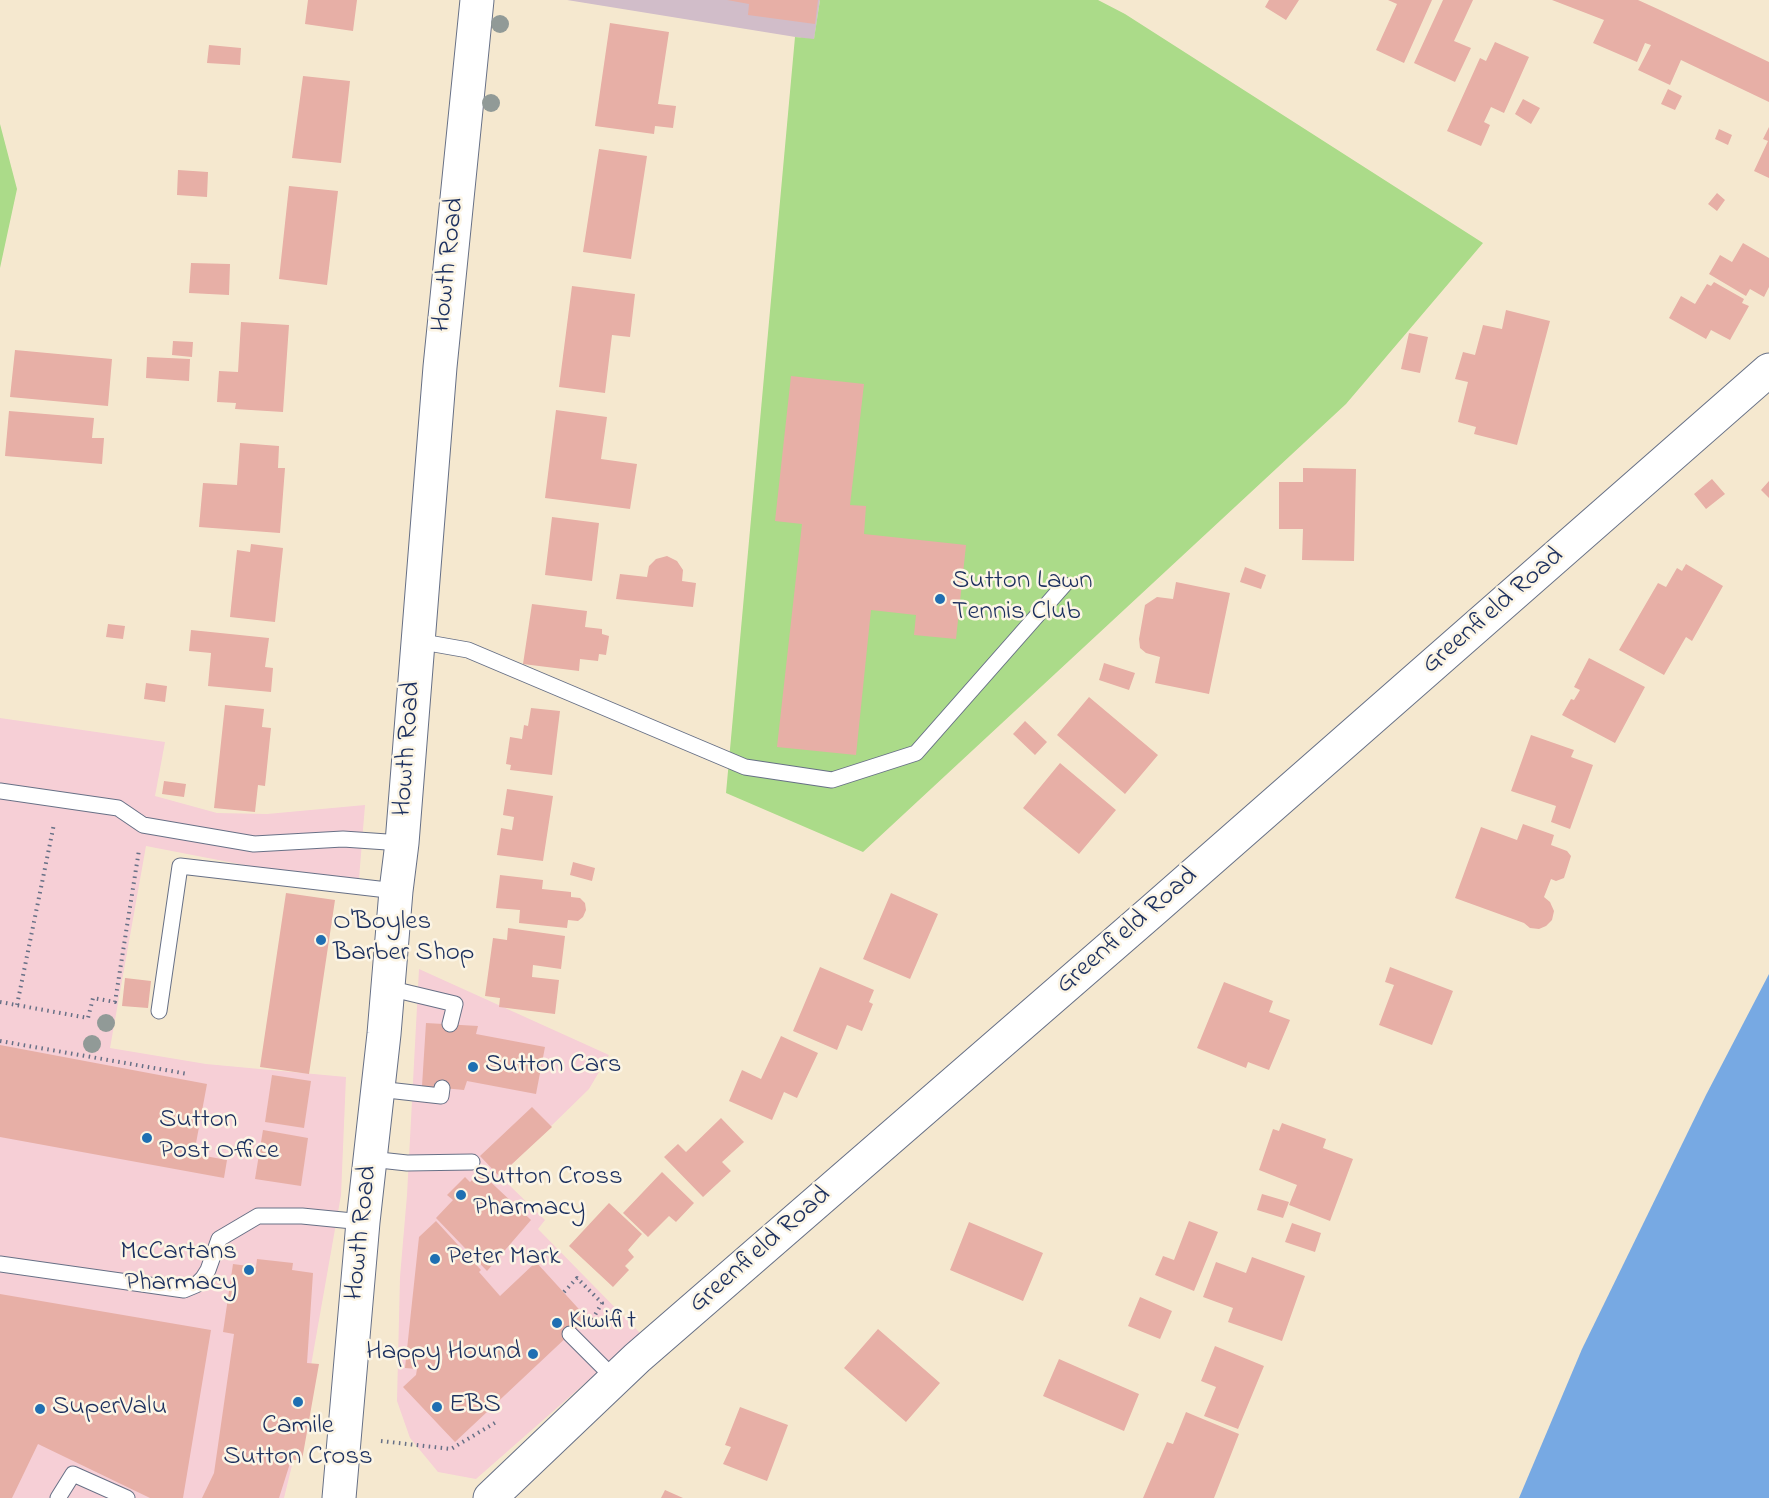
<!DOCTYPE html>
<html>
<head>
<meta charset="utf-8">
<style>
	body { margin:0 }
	canvas { display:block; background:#f5e8cf }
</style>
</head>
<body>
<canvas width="1769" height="1498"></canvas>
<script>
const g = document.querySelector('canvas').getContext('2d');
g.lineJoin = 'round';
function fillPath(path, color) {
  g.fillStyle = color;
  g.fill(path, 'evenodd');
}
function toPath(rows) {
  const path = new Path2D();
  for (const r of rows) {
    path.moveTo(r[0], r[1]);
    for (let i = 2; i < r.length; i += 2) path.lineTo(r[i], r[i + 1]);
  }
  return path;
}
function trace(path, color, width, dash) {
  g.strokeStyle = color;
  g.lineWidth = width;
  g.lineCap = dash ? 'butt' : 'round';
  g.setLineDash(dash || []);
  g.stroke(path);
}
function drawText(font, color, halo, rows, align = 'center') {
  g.font = font + ' "Indie Flower",sans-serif';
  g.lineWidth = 5;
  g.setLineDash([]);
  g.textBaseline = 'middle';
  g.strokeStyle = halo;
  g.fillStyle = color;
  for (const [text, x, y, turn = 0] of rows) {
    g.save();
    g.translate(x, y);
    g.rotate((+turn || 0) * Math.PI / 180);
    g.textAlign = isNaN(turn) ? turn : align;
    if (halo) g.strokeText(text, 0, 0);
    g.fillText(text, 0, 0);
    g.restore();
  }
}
fillPath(toPath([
	[0,718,165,742,155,796,217,813,267,814,365,805,359,879,270,870,146,846,110,1048,206,1064,346,1077,341,1195,297,1445,284,1498,0,1498],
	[419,969,609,1055,589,1089,500,1176,545,1220,538,1229,641,1334,476,1479,438,1472,410,1438,397,1401,400,1277,407,1195]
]), '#f6cfd6');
fillPath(toPath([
	[567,0,820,0,814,40]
]), '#d1bdc9');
fillPath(toPath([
	[820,0,1098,0,1125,14,1483,243,1346,404,863,852,726,793,795,37,814,39],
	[0,124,17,189,0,268]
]), '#abdb89');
fillPath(toPath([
	[1769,974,1769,1498,1519,1498,1582,1349,1706,1095]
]), '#77a9e3');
fillPath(toPath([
	[308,0,357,0,353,31,305,24],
	[727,0,818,0,815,24,748,15,749,4],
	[1269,0,1299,0,1286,20,1265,7],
	[1388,0,1432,0,1404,63,1376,50,1397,4],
	[1443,0,1473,0,1454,41,1471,48,1455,82,1414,63],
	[1552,0,1638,0,1660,10,1769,62,1769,102,1681,60,1670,85,1638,70,1651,45,1645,43,1637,62,1593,43,1604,20],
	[610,23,669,32,658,104,676,106,673,128,655,126,654,134,595,126],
	[1495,42,1529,57,1504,113,1491,107,1484,122,1490,125,1481,146,1447,131,1480,58,1486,61],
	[209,45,241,48,240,65,207,63],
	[303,76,350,81,341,163,292,158],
	[1668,89,1682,96,1675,110,1661,104],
	[1523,99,1540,108,1531,124,1515,114],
	[1769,127,1769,178,1754,171,1768,141,1763,139],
	[1719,129,1732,135,1728,145,1715,139],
	[599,149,647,156,631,259,583,252],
	[178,170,208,172,207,197,177,195],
	[289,186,338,191,327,285,279,279],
	[1717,193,1725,200,1717,211,1708,204],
	[1743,243,1769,258,1769,287,1764,297,1750,289,1746,296,1709,274,1720,255,1732,262],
	[191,263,230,264,229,295,189,293],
	[1714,282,1744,299,1742,303,1749,306,1730,340,1711,330,1706,339,1669,318,1681,296,1695,304,1707,284,1711,286],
	[572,286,635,294,630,337,612,335,605,393,559,387],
	[1506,310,1550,321,1517,445,1474,434,1476,427,1458,422,1468,382,1455,379,1463,352,1475,355,1483,325,1502,329],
	[241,322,289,325,283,412,235,409,236,403,217,402,219,371,238,372],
	[1409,333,1428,337,1420,373,1401,369],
	[173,341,193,342,192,357,172,355],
	[15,350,112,359,108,406,10,397],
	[147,357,190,359,189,381,146,378],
	[791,376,864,384,850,505,866,506,864,534,966,545,956,639,914,635,916,615,871,610,856,755,777,747,802,524,775,521],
	[556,410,607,417,601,459,637,464,630,509,545,498],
	[9,411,94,418,92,438,104,438,102,464,5,456],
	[240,443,279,446,278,468,285,468,280,533,199,527,203,483,237,485],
	[1303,468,1356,469,1354,561,1302,560,1303,529,1279,529,1279,482,1303,482],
	[1712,479,1725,494,1706,509,1694,494],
	[1769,481,1769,498,1761,490],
	[552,517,599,523,592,581,545,575],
	[251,544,283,548,275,622,230,617,237,550,250,552],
	[667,556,677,561,683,570,682,581,696,583,693,607,616,599,620,574,647,577,649,566,656,559],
	[1686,564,1723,586,1692,641,1686,637,1664,675,1619,650,1658,583,1666,587,1677,568,1682,571],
	[1245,567,1266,575,1261,589,1240,582],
	[1176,582,1230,593,1209,694,1155,683,1160,657,1146,653,1140,648,1139,639,1145,605,1157,597,1173,599],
	[532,604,587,611,585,627,602,629,602,634,609,636,606,655,599,654,598,661,580,659,579,671,523,664],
	[108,624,125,626,123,639,106,637],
	[191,630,269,638,265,667,273,668,271,692,208,686,211,653,189,651],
	[1589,658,1645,687,1615,743,1562,715,1571,699,1574,700,1580,690,1574,687],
	[1104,663,1135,673,1129,690,1099,680],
	[146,683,167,686,165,702,144,699],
	[1089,697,1158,755,1125,794,1057,735],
	[225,705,264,709,262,727,271,728,265,786,258,785,255,812,214,808],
	[531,708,560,711,552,775,510,770,511,765,506,764,510,737,522,739,524,725,528,726],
	[1025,721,1047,742,1035,755,1013,734],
	[1531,735,1574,750,1571,757,1593,765,1570,829,1551,822,1556,806,1511,791],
	[1060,763,1116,810,1079,854,1023,808],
	[164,781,186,784,184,797,162,794],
	[507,789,553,796,543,861,497,855,501,828,512,830,514,817,503,815],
	[1523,824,1554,835,1551,845,1567,851,1571,856,1564,878,1556,881,1551,879,1544,897,1550,902,1554,911,1552,920,1546,926,1539,929,1530,928,1524,923,1455,898,1481,827,1517,840],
	[573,862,595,868,592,881,570,875],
	[500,875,543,880,542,889,571,892,571,897,580,898,585,903,586,910,583,917,578,921,568,920,567,928,519,923,520,910,496,908],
	[286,893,335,900,309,1074,260,1067],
	[891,893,938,914,910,979,863,959],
	[508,928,565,936,561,969,533,965,532,977,559,980,555,1014,499,1007,500,998,485,996,493,938,507,940],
	[820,967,874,990,869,1002,873,1004,862,1031,847,1025,837,1050,793,1031],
	[1390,967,1453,991,1432,1045,1379,1025,1394,985,1385,982],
	[125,978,151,981,148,1008,122,1006],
	[1224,982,1273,1001,1269,1012,1290,1020,1269,1070,1248,1062,1246,1068,1197,1048],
	[426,1023,478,1026,476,1034,545,1047,536,1094,467,1081,464,1090,422,1086],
	[781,1036,818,1053,797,1098,784,1092,772,1120,729,1101,742,1070,761,1079],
	[0,1045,207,1084,194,1154,227,1160,224,1178,0,1137],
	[272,1075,311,1081,304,1128,265,1122],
	[532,1107,552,1127,499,1176,480,1156],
	[721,1118,744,1142,722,1162,731,1171,703,1197,664,1157,678,1144,686,1152],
	[1282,1123,1326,1139,1323,1148,1353,1159,1330,1221,1289,1205,1297,1185,1259,1170,1273,1129,1279,1131],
	[263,1130,308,1138,301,1186,255,1179],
	[480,1172,531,1220,487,1271,436,1218,453,1200,447,1195,465,1177,470,1182],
	[662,1172,694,1203,676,1222,669,1216,648,1237,623,1213],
	[1262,1194,1289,1202,1283,1218,1257,1210],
	[609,1203,642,1234,628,1250,634,1257,625,1266,629,1270,613,1287,569,1246],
	[436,1221,481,1270,479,1272,500,1296,536,1262,587,1318,455,1442,403,1387,416,1375,417,1369,405,1368,419,1237],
	[1189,1221,1218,1232,1194,1291,1155,1275,1163,1256,1174,1260],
	[969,1222,1043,1253,1023,1301,950,1270],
	[1292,1223,1321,1233,1315,1252,1285,1242],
	[1252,1257,1305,1276,1282,1341,1228,1322,1233,1308,1203,1297,1216,1262,1246,1273],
	[257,1259,293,1263,292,1270,313,1273,307,1363,319,1364,302,1460,291,1460,279,1498,202,1498,214,1473,234,1334,223,1332,233,1264,256,1267],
	[0,1294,211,1330,183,1498,150,1498,38,1444,12,1498,0,1498],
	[1140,1297,1172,1311,1160,1339,1128,1326],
	[878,1329,940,1383,906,1422,844,1368],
	[1215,1346,1264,1366,1238,1429,1204,1416,1216,1387,1201,1381],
	[1059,1359,1139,1394,1124,1431,1043,1396],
	[740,1407,788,1425,767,1481,723,1464,731,1447,725,1445],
	[1186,1412,1239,1434,1214,1498,1143,1498,1167,1442,1173,1444],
	[665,1490,683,1498,661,1498]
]), '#e7afa6');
const lane = toPath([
	[417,641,468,650,745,767,832,780,916,753,1064,585],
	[0,791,118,808,143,825,254,844,343,839,402,843],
	[388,988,455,1004,450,1024],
	[159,1011,180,866,396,891],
	[378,1089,441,1096,442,1088],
	[370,1159,407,1163,472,1162],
	[0,1264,184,1290,196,1285,203,1278,208,1270,219,1239,258,1216,302,1216,363,1222],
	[570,1334,615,1379],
	[58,1498,73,1474,127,1498]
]);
const secondary = toPath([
	[339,1498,363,1222,384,1034,396,891,402,843,440,367,477,0],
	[490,1498,637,1358,1151,912,1769,370]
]);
trace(lane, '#677086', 17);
trace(secondary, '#677086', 35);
trace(toPath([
	[0,1002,88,1018,93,998,115,1002,139,850],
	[17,1005,54,824],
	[0,1041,188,1074],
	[564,1292,577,1278,602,1303,592,1320],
	[381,1441,451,1449,498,1421]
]), '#677086', 4, [1.5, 4.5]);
trace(lane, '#fff', 15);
trace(secondary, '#fff', 33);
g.fillStyle = '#919a97';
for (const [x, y] of [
	[500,24],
	[491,103],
	[106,1023],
	[92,1044]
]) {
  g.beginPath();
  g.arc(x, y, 9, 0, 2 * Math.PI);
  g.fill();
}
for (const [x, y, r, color] of [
	[940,599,6,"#1f6fb2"],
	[321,940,6,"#1f6fb2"],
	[473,1067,6,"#1f6fb2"],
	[147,1138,6,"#1f6fb2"],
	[461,1195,6,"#1f6fb2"],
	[435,1259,6,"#1f6fb2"],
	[249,1270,6,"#1f6fb2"],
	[557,1323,6,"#1f6fb2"],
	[533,1354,6,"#1f6fb2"],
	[298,1402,6,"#1f6fb2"],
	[437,1407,6,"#1f6fb2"],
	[40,1409,6,"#1f6fb2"]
]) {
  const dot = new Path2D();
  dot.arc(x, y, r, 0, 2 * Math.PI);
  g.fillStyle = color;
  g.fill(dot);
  trace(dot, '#fcf5e5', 2);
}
drawText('27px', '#1b2f5e', '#fcf5e5', [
	["Howth Road",450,265,-84],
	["Greenfield Road",1494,612,-41],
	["Howth Road",409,749,-86],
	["Greenfield Road",1128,932,-41],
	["Howth Road",363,1233,-84],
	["Greenfield Road",761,1251,-41]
]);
drawText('27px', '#1b2f5e', '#fcf5e5', [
	["Sutton Lawn",952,583],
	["Tennis Club",952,614],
	["O'Boyles",333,924],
	["Barber Shop",333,955],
	["Sutton Cars",485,1067],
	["Sutton",159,1122],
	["Post Office",159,1153],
	["Sutton Cross",473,1179],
	["Pharmacy",473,1210],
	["McCartans",237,1254,"right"],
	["Pharmacy",237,1285,"right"],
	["Peter Mark",447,1259],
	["Kiwifit",569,1323],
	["Happy Hound",521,1354,"right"],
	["EBS",449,1407],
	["SuperValu",52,1409],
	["Camile",298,1428,"center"],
	["Sutton Cross",298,1459,"center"]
], 'left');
</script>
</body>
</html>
